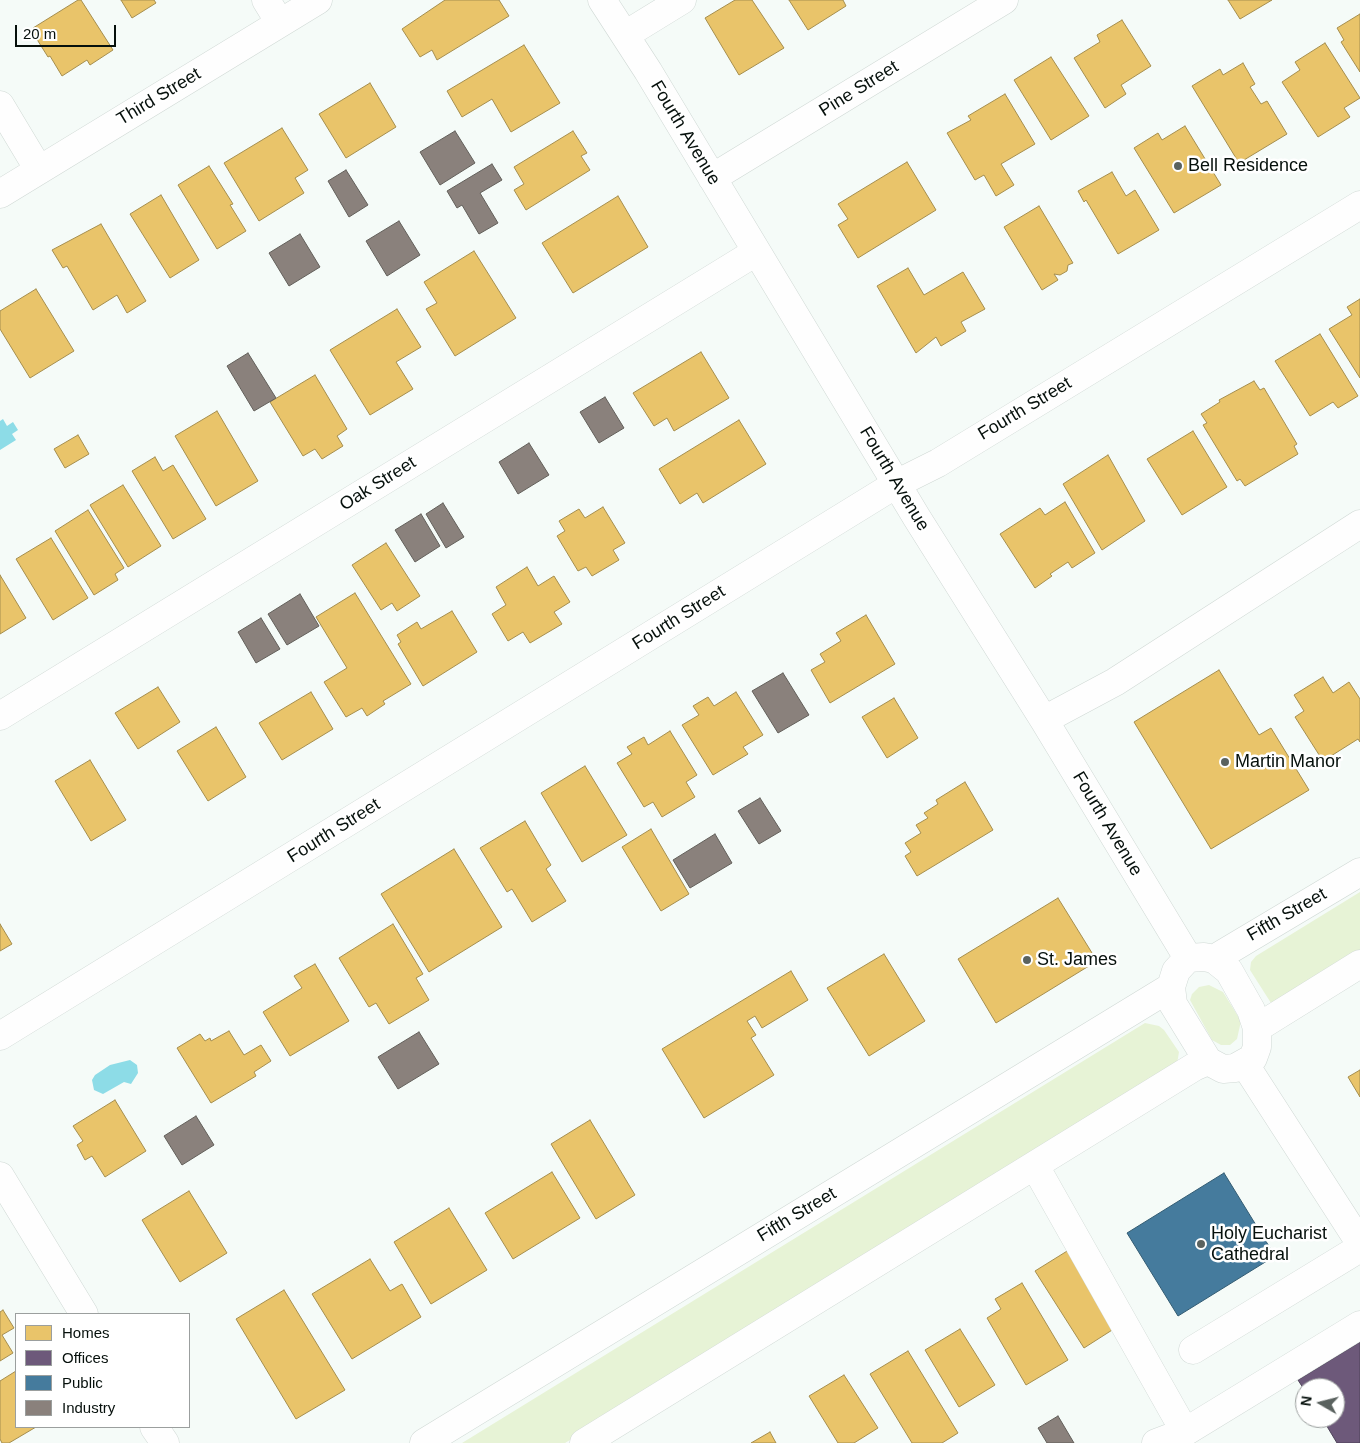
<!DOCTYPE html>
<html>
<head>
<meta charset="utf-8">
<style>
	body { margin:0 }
	#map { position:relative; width:1360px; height:1443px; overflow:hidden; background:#f5fbf8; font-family:Arial,sans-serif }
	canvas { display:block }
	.legend { position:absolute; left:15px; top:1313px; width:175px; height:115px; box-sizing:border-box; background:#fff; border:1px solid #9b9f9e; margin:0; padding:6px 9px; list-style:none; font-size:15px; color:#06100c }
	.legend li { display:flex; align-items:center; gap:10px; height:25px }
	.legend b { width:25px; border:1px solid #9b9f9e }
	.north { position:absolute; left:1295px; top:1378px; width:50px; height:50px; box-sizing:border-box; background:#fff; border:1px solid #9b9f9e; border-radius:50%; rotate:278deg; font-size:14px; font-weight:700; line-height:20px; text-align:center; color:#06100c }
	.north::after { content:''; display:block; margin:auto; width:18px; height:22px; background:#5a625f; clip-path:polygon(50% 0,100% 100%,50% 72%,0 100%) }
	.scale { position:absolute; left:15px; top:25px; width:101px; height:22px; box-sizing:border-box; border:2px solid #06100c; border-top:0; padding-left:6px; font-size:15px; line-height:18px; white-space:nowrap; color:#06100c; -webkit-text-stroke:4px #fff; paint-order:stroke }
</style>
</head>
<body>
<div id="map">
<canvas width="1360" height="1443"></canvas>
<ul class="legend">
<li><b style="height:14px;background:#e9c46a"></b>Homes</li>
<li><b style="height:14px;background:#6d597a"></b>Offices</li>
<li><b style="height:14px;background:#457b9d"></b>Public</li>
<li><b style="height:14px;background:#8a817c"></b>Industry</li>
</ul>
<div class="north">N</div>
<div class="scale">20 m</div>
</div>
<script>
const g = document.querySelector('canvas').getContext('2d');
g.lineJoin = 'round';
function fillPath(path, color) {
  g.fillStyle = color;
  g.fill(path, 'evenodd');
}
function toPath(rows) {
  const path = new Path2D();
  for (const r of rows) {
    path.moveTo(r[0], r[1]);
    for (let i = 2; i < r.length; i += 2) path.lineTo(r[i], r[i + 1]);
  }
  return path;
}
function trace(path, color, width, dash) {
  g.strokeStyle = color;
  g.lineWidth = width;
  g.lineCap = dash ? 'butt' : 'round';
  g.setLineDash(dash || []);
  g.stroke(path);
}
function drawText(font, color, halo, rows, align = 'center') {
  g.font = font + ' Arial,sans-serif';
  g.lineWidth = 5;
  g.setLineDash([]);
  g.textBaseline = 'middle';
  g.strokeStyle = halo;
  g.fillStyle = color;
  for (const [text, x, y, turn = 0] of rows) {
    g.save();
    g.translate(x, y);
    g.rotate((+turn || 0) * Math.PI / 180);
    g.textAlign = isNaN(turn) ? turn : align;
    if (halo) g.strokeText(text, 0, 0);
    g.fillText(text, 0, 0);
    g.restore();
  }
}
fillPath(toPath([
	[1360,892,1360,957,1279,1005,1271,1003,1250,970,1251,962,1256,956],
	[1209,985,1223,992,1241,1021,1237,1039,1230,1045,1221,1045,1212,1040,1190,1000,1192,994,1199,987],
	[1145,1023,1159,1026,1164,1030,1179,1052,1177,1064,1172,1071,565,1443,462,1443]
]), '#e7f3d6');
fillPath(toPath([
	[3,419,7,426,13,422,18,430,12,434,16,440,0,450,0,421],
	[130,1060,137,1065,138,1073,131,1084,124,1082,103,1094,94,1090,92,1080,95,1075,110,1065]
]), '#8ddce7');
const homes = toPath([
	[78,0,81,0,113,50,90,65,87,60,62,76,50,56,48,57,33,33,36,32,33,28,78,0],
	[121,0,154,0,156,3,132,18,121,0],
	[445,0,499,0,509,16,437,60,432,50,420,57,402,29,445,0],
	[735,0,752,0,784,48,739,75,705,18,735,0],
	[789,0,843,0,846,6,808,30,789,0],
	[1228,0,1272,0,1240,19,1228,0],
	[1360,14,1360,72,1341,42,1344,40,1337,28,1360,14],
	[1122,20,1151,66,1121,85,1126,94,1105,108,1074,58,1100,42,1097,35,1122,20],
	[1325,43,1360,98,1344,108,1350,117,1318,137,1282,82,1300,70,1295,62,1325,43],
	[524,45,560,103,511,132,492,99,462,117,447,91,524,45],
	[1051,57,1089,116,1051,140,1014,80,1051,57],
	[1243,63,1255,84,1250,87,1261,104,1267,101,1287,134,1239,163,1192,86,1220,69,1223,75,1243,63],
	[370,83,396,127,346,158,319,114,370,83],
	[1005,94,1035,144,1001,164,1014,185,996,196,984,175,975,180,947,133,971,120,968,116,1005,94],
	[1185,126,1221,185,1174,213,1134,148,1158,133,1162,140,1185,126],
	[282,128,308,170,295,178,304,193,259,221,224,163,282,128],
	[573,131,587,153,581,156,590,170,526,210,514,190,524,184,514,167,573,131],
	[907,162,936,210,858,258,838,225,848,219,838,204,907,162],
	[209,166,233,204,230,205,246,231,217,249,178,185,209,166],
	[1112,172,1126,196,1135,190,1159,230,1118,254,1086,200,1084,202,1078,191,1112,172],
	[161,195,199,260,170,278,130,214,161,195],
	[618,196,648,247,573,293,542,243,618,196],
	[1039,206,1073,263,1068,265,1067,271,1060,275,1054,274,1058,280,1042,290,1004,227,1039,206],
	[101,224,146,301,127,313,117,295,93,310,67,266,63,268,52,250,101,224],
	[474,251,516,318,455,356,426,309,437,303,424,282,474,251],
	[908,268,924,295,963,272,985,309,961,322,966,331,941,346,936,337,916,353,877,286,908,268],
	[36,289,74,351,30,378,0,329,0,311,36,289],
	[1360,299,1360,378,1329,329,1352,315,1347,307,1360,299],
	[397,309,421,347,396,362,413,389,370,415,330,350,397,309],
	[1320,334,1358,396,1338,408,1333,402,1310,416,1275,361,1320,334],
	[701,352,729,398,674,431,667,418,654,426,633,393,701,352],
	[315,375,347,429,337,436,343,446,322,459,315,449,303,456,270,402,315,375],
	[1254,381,1260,390,1264,388,1297,444,1294,446,1298,454,1245,486,1240,479,1237,481,1203,425,1207,423,1201,414,1220,402,1219,400,1254,381],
	[217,411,258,481,216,506,175,436,217,411],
	[739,420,766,464,703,503,697,493,680,504,659,469,739,420],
	[1193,431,1227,487,1182,515,1147,459,1193,431],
	[78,435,89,454,65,468,54,449,78,435],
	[1108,455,1145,521,1102,550,1063,484,1108,455],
	[155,457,163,471,173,465,206,519,173,539,132,471,155,457],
	[123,485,161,546,128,567,90,505,123,485],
	[1065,502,1095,553,1072,568,1068,562,1050,574,1052,576,1035,588,1000,534,1040,508,1045,515,1065,502],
	[603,507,625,543,613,550,619,560,592,576,586,567,578,571,557,536,565,531,559,521,579,509,585,518,603,507],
	[88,510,124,568,115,574,118,580,94,595,55,531,88,510],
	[51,538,88,598,53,620,16,559,51,538],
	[386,543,420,596,397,611,392,603,381,610,352,565,386,543],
	[527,567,538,586,554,576,570,602,554,612,562,624,530,643,523,632,508,641,492,614,506,605,496,587,527,567],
	[0,575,26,618,0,634,0,575],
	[355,593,411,684,383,701,385,704,367,716,362,708,346,717,324,682,347,668,316,617,355,593],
	[452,611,477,652,423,686,398,644,401,642,397,635,417,622,421,629,452,611],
	[866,615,895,664,830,703,811,670,825,662,820,654,841,641,836,633,866,615],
	[1219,670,1259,735,1271,728,1309,790,1211,849,1134,722,1219,670],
	[1323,677,1333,693,1349,682,1360,699,1360,742,1358,739,1323,761,1295,717,1304,711,1294,695,1323,677],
	[158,687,180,722,138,749,115,713,158,687],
	[311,692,333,729,282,760,259,723,311,692],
	[736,692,763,735,743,747,748,754,713,775,682,725,699,715,693,706,708,697,714,706,736,692],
	[894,698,918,738,887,758,862,717,894,698],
	[216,727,246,777,208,801,177,751,216,727],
	[670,731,697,775,686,782,695,797,662,817,653,802,644,807,617,763,632,754,627,747,644,737,648,745,670,731],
	[90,760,126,820,91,841,55,781,90,760],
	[585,766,627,835,582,862,541,793,585,766],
	[965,782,993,830,917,876,905,856,911,852,905,843,921,833,916,825,928,818,924,813,938,804,936,800,965,782],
	[525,821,551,865,546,869,566,901,532,922,512,889,507,892,480,848,525,821],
	[651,829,689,894,661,911,622,847,651,829],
	[454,849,502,927,429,972,381,894,454,849],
	[1058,898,1097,961,996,1023,958,959,1058,898],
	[0,924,12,944,0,951,0,924],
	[393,924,423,974,416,978,429,1000,389,1024,376,1003,369,1007,339,958,393,924],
	[884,954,925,1021,869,1056,827,988,884,954],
	[315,964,349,1021,290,1056,263,1012,302,988,294,976,315,964],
	[791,971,808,1000,762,1028,755,1016,747,1021,756,1035,751,1038,774,1075,704,1118,662,1049,791,971],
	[229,1031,244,1055,261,1045,271,1061,254,1072,256,1076,211,1103,177,1048,200,1034,205,1041,210,1038,211,1041,229,1031],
	[1360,1070,1360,1097,1348,1077,1360,1070],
	[115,1100,146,1151,105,1177,92,1156,85,1160,77,1145,83,1141,73,1126,115,1100],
	[590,1120,635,1195,596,1219,551,1144,590,1120],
	[552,1172,580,1218,513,1259,485,1213,552,1172],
	[189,1191,227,1253,180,1282,142,1220,189,1191],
	[449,1208,487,1270,431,1304,394,1242,449,1208],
	[1072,1248,1120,1325,1084,1348,1035,1271,1072,1248],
	[370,1259,390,1291,402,1284,421,1317,352,1359,312,1294,370,1259],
	[1022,1283,1068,1360,1026,1385,987,1318,1001,1309,995,1299,1022,1283],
	[284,1290,345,1390,296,1419,236,1319,284,1290],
	[3,1310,14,1328,2,1335,13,1353,0,1361,0,1312,3,1310],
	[960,1329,995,1385,959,1407,925,1350,960,1329],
	[908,1351,958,1433,942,1443,912,1443,870,1374,908,1351],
	[16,1371,16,1427,36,1427,9,1443,2,1443,0,1439,0,1381,16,1371],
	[844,1375,878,1428,854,1443,838,1443,809,1396,844,1375],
	[770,1432,776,1443,751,1443,770,1432]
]);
fillPath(homes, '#e9c46a');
trace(homes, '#a58e4e', 1);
const offices = toPath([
	[1360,1342,1360,1443,1337,1443,1322,1418,1335,1418,1335,1388,1305,1388,1305,1391,1298,1380,1360,1342]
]);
fillPath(offices, '#6d597a');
trace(offices, '#4e4359', 1);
const public = toPath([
	[1224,1173,1275,1256,1178,1316,1127,1233,1224,1173]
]);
fillPath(public, '#457b9d');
trace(public, '#325b72', 1);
const industry = toPath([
	[455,131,475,163,440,185,420,152,455,131],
	[492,164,502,180,480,193,498,223,479,234,462,205,457,208,447,191,492,164],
	[346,170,368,205,349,217,328,181,346,170],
	[399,221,420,255,387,276,366,241,399,221],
	[300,234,320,267,289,286,269,253,300,234],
	[248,353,276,398,254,411,227,366,248,353],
	[605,397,624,428,599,443,580,412,605,397],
	[529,443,549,475,518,494,499,462,529,443],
	[443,503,464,537,446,548,426,514,443,503],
	[421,514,440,546,415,562,395,530,421,514],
	[300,594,319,626,287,645,268,614,300,594],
	[261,618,280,649,256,663,238,632,261,618],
	[783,673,809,715,778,733,752,691,783,673],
	[760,798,781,831,759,844,738,811,760,798],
	[715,834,732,863,690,888,673,860,715,834],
	[419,1032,439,1064,398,1089,378,1057,419,1032],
	[196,1116,214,1145,182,1165,164,1136,196,1116],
	[1058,1416,1074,1443,1047,1443,1038,1428,1058,1416]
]);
fillPath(industry, '#8a817c');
trace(industry, '#625f5a', 1);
const minor = toPath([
	[266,0,280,23],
	[602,0,648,71,917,518,1044,720,1188,958],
	[625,35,682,0],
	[0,105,39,170],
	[712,178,1004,0],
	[0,194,318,0],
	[0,716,756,252],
	[1044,720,1115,682,1360,524],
	[1204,957,1214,959,1229,971,1251,1010,1257,1028,1257,1047,1253,1058,1235,1068,1223,1069,1208,1061,1173,1004,1171,987,1176,971,1188,958,1204,957],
	[1214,959,1360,872],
	[1257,1028,1360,964],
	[0,1036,898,483,938,463,1360,205],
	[1244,1063,1360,1243],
	[1035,1166,1185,1432],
	[0,1176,84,1314],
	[1193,1350,1360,1248],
	[154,1427,165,1443],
	[424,1443,1171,987],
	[584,1443,1194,1067,1208,1061],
	[1156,1443,1185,1432,1360,1325]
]);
trace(minor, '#cfd8d4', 29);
trace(minor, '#fefefe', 28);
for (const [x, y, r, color] of [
	[1178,166,5,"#5a625f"],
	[1225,762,5,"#5a625f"],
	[1027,960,5,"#5a625f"],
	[1201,1244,5,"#5a625f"]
]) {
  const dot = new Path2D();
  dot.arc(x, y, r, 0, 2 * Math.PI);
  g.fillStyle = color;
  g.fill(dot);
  trace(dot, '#fff', 2);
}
drawText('18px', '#06100c', '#fff', [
	["Pine Street",859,89,-32],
	["Third Street",159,97,-31],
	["Fourth Avenue",685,133,59],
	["Fourth Street",1025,409,-31],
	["Fourth Avenue",894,479,59],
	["Oak Street",378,484,-32],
	["Fourth Street",679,618,-32],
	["Fourth Avenue",1107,824,59],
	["Fourth Street",334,831,-32],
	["Fifth Street",1287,915,-30],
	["Fifth Street",797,1215,-31]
]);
drawText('18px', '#06100c', '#fff', [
	["Bell Residence",1188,166],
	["Martin Manor",1235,762],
	["St. James",1037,960],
	["Holy Eucharist",1211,1234],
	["Cathedral",1211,1255]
], 'left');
</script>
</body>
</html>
